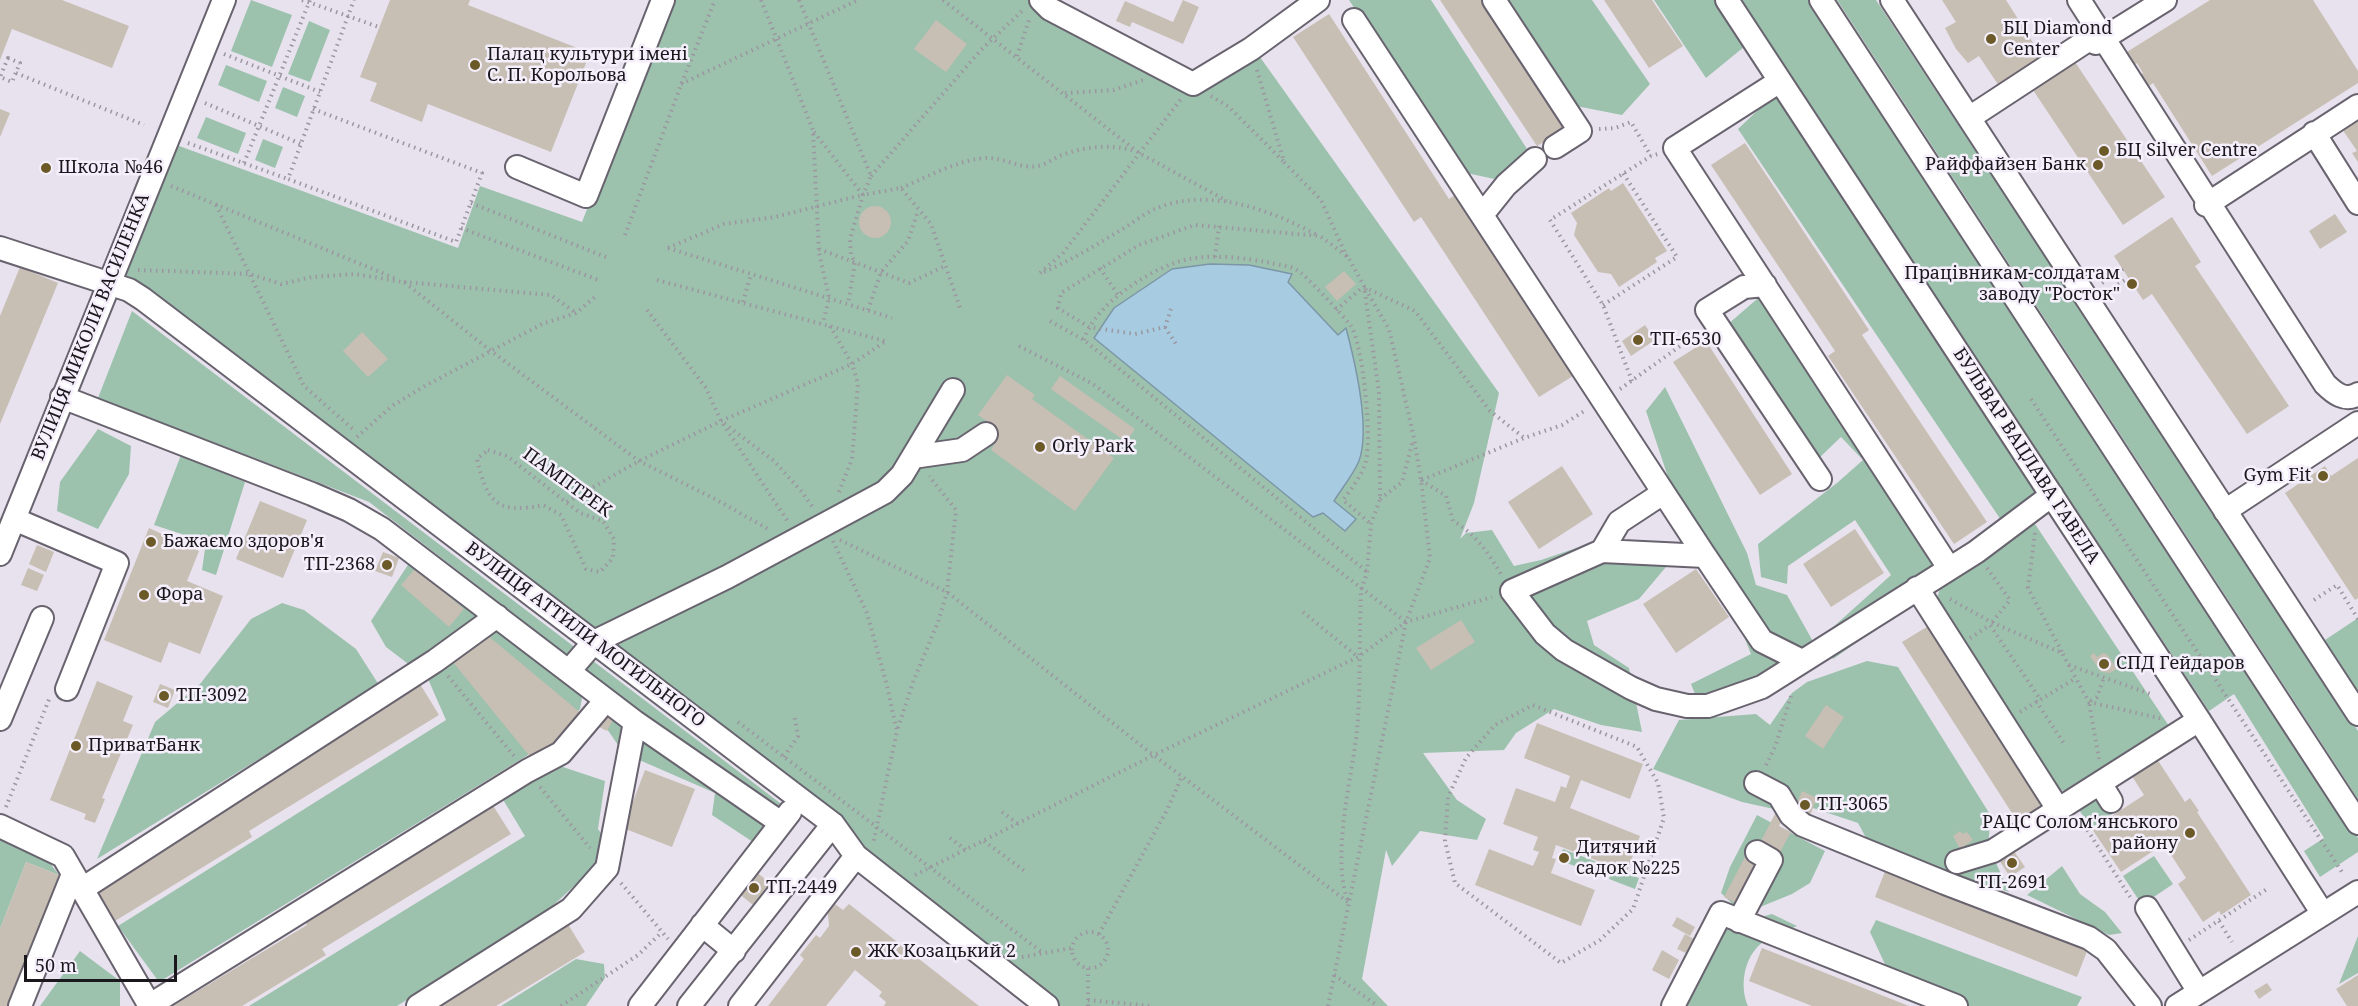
<!DOCTYPE html>
<meta charset="utf-8">
<style>
body{margin:0}
#map{position:relative;width:2358px;height:1006px;overflow:hidden;background:#e8e2ee;font-family:"Noto Serif",serif}
canvas{display:block}
.scale{position:absolute;left:24px;top:955px;width:153px;height:27px;box-sizing:border-box;border:3px solid #1a181c;border-top:0;padding-left:8px;font-size:18px;line-height:21px;white-space:nowrap;color:#1a181c;-webkit-text-stroke:4px #f5effc;paint-order:stroke}
</style>
<div id="map">
<canvas width="2358" height="1006"></canvas>
<div class="scale">50 m</div>
</div>
<script>
const g = document.querySelector('canvas').getContext('2d');
g.lineJoin = 'round';
function fillPath(path, color) { g.fillStyle = color; g.fill(path, 'evenodd'); }
function trace(path, color, width, dash) { g.strokeStyle = color; g.lineWidth = width; g.lineCap = dash ? 'butt' : 'round'; g.setLineDash(dash || []); g.stroke(path); }
function label(font, color, halo, rows, align = 'center') {
  g.font = font + ' "Noto Serif",serif'; g.lineWidth = 5; g.setLineDash([]); g.textBaseline = 'middle'; g.strokeStyle = halo; g.fillStyle = color; for (const [text, x, y, turn = 0] of rows) {
    g.save(); g.translate(x, y); g.rotate((+turn || 0) * Math.PI / 180); g.textAlign = isNaN(turn) ? turn : align; if (halo) g.strokeText(text, 0, 0); g.fillText(text, 0, 0); g.restore();
  }
}
fillPath(new Path2D(`
 M251,0L292,15L272,67L231,51Z
 M670,0H1029L1192,88L1255,50L1499,393L1474,503L1460,539L1466,533L1492,530L1514,566L1541,560L1615,535L1671,561L1639,599L1587,621L1594,645L1629,668L1642,732L1601,725L1554,709L1516,733L1504,750L1423,753L1457,800L1486,819L1477,840L1420,831L1392,866L1386,850L1362,979L1388,1006H1050L118,284L171,143L458,248L480,186L582,222Z
 M1349,0H1431L1529,152L1499,180L1462,172Z
 M1503,0H1592L1650,84L1622,115L1576,106Z
 M1654,0H1721L1750,42L1706,78Z
 M1741,0H1815L2358,838V852L2320,877L2304,851L2324,838L2234,694L2209,711Z
 M1837,0H1876L2358,731V799Z
 M309,21L330,30L310,82L288,74Z
 M226,65L267,81L259,102L218,85Z
 M283,87L305,96L297,117L275,108Z
 M1775,94L2043,500L2005,526L1738,129Z
 M206,117L246,133L238,154L197,138Z
 M263,139L283,147L275,168L255,160Z
 M1764,293L1955,560L1902,611L1833,659L1821,638L1891,575L1855,520L1788,566L1787,584L1761,577L1758,544L1837,483L1863,460L1841,437L1818,459L1727,325Z
 M132,311L784,806L776,816L369,502L98,398Z
 M1665,387L1747,553L1756,585L1787,595L1820,654L1747,705L1699,704L1691,684L1751,654C1739,621 1724,594 1699,570L1646,411Z
 M98,429L131,446L129,474L98,529L57,511L60,482Z
 M181,455L245,482L216,575L202,570L206,542L154,525Z
 M2031,518L2171,729L2071,793L2058,789L1937,599L1941,584Z
 M421,545L585,682L580,709L549,742L159,982L118,926L446,720L428,679L386,647L371,621Z
 M282,603L304,610L356,649L379,685L97,859L155,722L200,684L251,619Z
 M2358,618V691L2325,640Z
 M1867,661L1898,667L1991,816L1988,845L2009,892L1871,847L1858,823L1810,807L1797,814L1742,802L1653,769L1679,720L1756,714L1770,725L1792,693L1807,682Z
 M613,718L774,823L756,844L712,815L715,793L637,759L633,767L605,726Z
 M542,760L605,781L598,829L613,850L547,911L397,1006H249L525,836L499,793Z
 M2091,794L2114,813L2091,828L2076,805Z
 M1757,815L1825,851L1810,883L1792,894L1743,914L1721,893L1730,867Z
 M0,839L49,862L59,875L26,862L0,929Z
 M1563,849L1602,864L1598,875L1559,860Z
 M2154,856L2173,884L2142,905L2123,876Z
 M2062,866L2080,894L2105,912L2122,933L2109,935L2027,895Z
 M1613,868L1639,878L1635,889L1609,879Z
 M1772,914L1797,926C1786,931 1773,935 1763,942C1744,956 1739,986 1748,1006H1681L1723,927Z
 M1876,920L2082,997L2077,1006H1964L1891,977L1870,932Z
 M2358,936V973L2339,984Z
 M80,951L120,981V1006H40Z
 M576,959L604,964L605,978L586,1006H501Z`), '#9cc2ae');
const water = new Path2D(`
 M1210,264L1249,265L1292,274L1288,282L1338,335L1346,328C1355,362 1371,427 1359,461C1353,475 1342,488 1334,501L1356,519L1345,531L1323,513L1313,517L1094,338L1114,308L1172,269Z`);
fillPath(water, '#a7cce2');
trace(water, '#7d96a7', 1.5);
fillPath(new Path2D(`
 M0,0H62L129,26L112,68L12,29L0,60Z
 M390,0H470L468,5L590,53L551,152L428,104L422,122L370,101L377,83L360,77Z
 M1183,0L1199,7L1183,44L1132,22L1130,27L1116,21L1125,1L1173,22Z
 M1440,0H1488L1571,125L1537,146Z
 M1604,0H1652L1683,46L1649,68Z
 M1942,0H2006L2044,60L2001,89L1979,56L1968,63L1956,49L1945,28L1956,22Z
 M2210,0H2313L2358,71V83L2212,176L2153,83L2146,88L2139,76L2143,73L2137,63L2130,68L2122,55Z
 M1329,14L1449,199L1455,195L1573,376L1539,397L1421,217L1414,222L1293,37Z
 M936,20L967,44L946,72L914,49Z
 M2071,56L2165,197L2123,225L2029,84Z
 M0,109L10,113L0,137Z
 M2358,109V162L2352,153L2357,151L2338,123Z
 M1745,143L1869,330L1862,335L1987,522L1954,544L1828,356L1835,351L1711,165Z
 M1623,183L1667,251L1655,258L1657,262L1619,287L1611,274L1598,272L1574,235L1577,223L1571,213L1609,188L1611,191Z
 M859 222a16 16 0 1 1 32 0a16 16 0 1 1-32 0Z
 M2335,214L2347,232L2320,249L2309,231Z
 M2172,217L2201,262L2195,266L2289,406L2247,434L2152,294L2143,300L2114,256Z
 M20,267L58,283L0,424V316Z
 M1344,271L1356,284L1337,301L1325,287Z
 M1645,325L1655,340L1631,356L1622,341Z
 M362,332L388,359L368,377L343,351Z
 M1706,341L1792,474L1760,495L1673,362Z
 M1007,375L1035,395L1032,399L1114,458L1075,511L991,450L994,445L989,442L984,428L988,422L978,415Z
 M1060,376L1135,429L1126,442L1051,389Z
 M2358,458V598L2355,600L2285,493L2325,466L2331,476Z
 M1562,466L1593,514L1539,549L1508,502Z
 M260,501L307,520L283,578L236,559Z
 M149,528L199,551L187,581L223,596L200,654L169,642L161,663L104,640Z
 M1855,529L1884,573L1831,607L1803,564Z
 M37,545L54,552L46,572L29,564Z
 M383,552L399,558L392,577L375,571Z
 M28,568L44,575L37,591L21,585Z
 M416,568L464,609L449,627L401,585Z
 M1696,569L1729,617L1676,653L1643,604Z
 M1461,620L1475,642L1431,670L1416,648Z
 M1930,625L2046,807L2019,824L1902,642Z
 M487,635L582,714L549,748L532,759L452,661Z
 M2094,653L2097,657L2103,653L2107,654L2117,669L2110,673L2101,672L2090,656Z
 M97,681L133,696L123,721L133,725L102,798L105,799L95,823L84,819L86,814L50,800Z
 M160,684L175,690L168,708L153,702Z
 M420,684L439,715L249,831L252,837L115,921L96,890L234,805L231,800Z
 M1826,705L1844,717L1823,749L1805,736Z
 M602,715L613,720L607,731L597,726Z
 M1537,723L1643,764L1630,799L1581,780L1570,808L1640,836L1627,872L1556,845L1552,858L1556,859L1551,873L1595,890L1581,926L1475,885L1489,849L1533,866L1539,852L1533,850L1538,837L1503,824L1516,788L1555,802L1561,786L1566,788L1570,776L1524,758Z
 M2155,756L2185,802L2190,798L2199,811L2197,812L2251,895L2221,915L2219,911L2203,922L2178,884L2186,878L2164,844L2121,872L2092,829L2144,795L2130,773Z
 M645,770L695,789L672,847L623,828Z
 M1802,791L1817,798L1809,818L1793,812Z
 M492,804L511,834L322,949L326,955L242,1006H173L307,925L303,918Z
 M1777,810L1785,814L1779,826L1791,832L1779,854L1760,843Z
 M1960,831L1963,834L1967,832L1973,840L1960,849L1953,836Z
 M2013,850L2025,867L2010,877L1999,860Z
 M1746,855L1762,864L1740,905L1724,897Z
 M26,862L59,875L8,1006H0V929Z
 M1887,866L2089,946L2077,977L1875,897Z
 M755,871L770,883L753,905L737,892Z
 M835,904L843,910L849,904L979,1006H884L886,1002L879,996L882,992L855,970L826,1006H768L804,959L800,955L816,935L820,938L829,926L828,913Z
 M1677,917L1695,927L1690,936L1672,926Z
 M566,921L585,952L496,1006H427Z
 M1685,934L1694,939L1686,953L1677,949Z
 M1762,948L1909,1006H1812L1749,981Z
 M1662,950L1679,960L1669,979L1652,970Z
 M2358,975V1006H2347L2336,989Z
 M2267,983L2272,990L2259,999L2254,991Z`), '#c7beb4');
const minor = new Path2D(`
 M1041,0L1050,9L1193,84L1251,49L1318,0
 M1494,0L1580,131L1555,147
 M1727,0L2199,720L2323,914
 M1821,0L2358,823
 M1892,0L2358,714
 M2079,0L2325,384C2334,393 2345,402 2358,394
 M1354,20L1705,556
 M1780,81L1675,148L1949,568
 M1969,118L2088,40L2096,43L2165,0
 M2314,133L2358,203
 M517,167L586,196L663,0
 M2206,205L2358,106
 M1482,215L1506,185L1535,159
 M0,248L129,290L143,299L800,799L833,824L856,856L1047,1006
 M1765,285L1744,287L1707,310L1820,479
 M62,397L312,494L349,510L382,529L635,722L781,823
 M913,457L962,450L986,434
 M2225,511L2358,423
 M14,519L117,563L67,689
 M1602,551L1619,522L1663,493
 M0,554L224,0
 M1917,588L2058,809
 M1802,661L1762,641L1705,556L1602,551L1512,591L1545,634L1564,650L1631,688L1656,699L1687,706H1708L1762,687L1976,552L2052,495
 M569,671L594,642L727,577L885,492L902,475L953,390
 M0,719L42,618
 M1756,783L1779,795L1791,815L1803,825L1945,883L2089,938L2106,950L2150,1006
 M2100,783L2111,801
 M0,826L63,856L150,1006
 M1957,862L1993,851L2199,720
 M82,889L435,661L497,616
 M2147,908L2199,992
 M1739,921L1771,860L1757,852
 M702,925L734,951
 M150,1005L527,771L561,753L606,700
 M20,1006L73,874
 M418,1006L571,909L607,868L635,722
 M640,1006L790,812
 M689,1006L833,824
 M740,1006L856,856
 M1673,1006L1721,913L1956,1006
 M2177,1006L2358,892`);
trace(minor, '#68636e', 26);
trace(new Path2D(`
 M302,0L379,27
 M761,0L813,130L819,252L829,298L823,323
 M799,0L871,176L863,195L850,239L851,255L855,262L848,304
 M943,0L1139,153L1227,201
 M224,54L320,92
 M1017,56L1030,17
 M8,58L20,63L12,82L0,77Z
 M1257,70L1284,162L1321,200L1347,257
 M16,73L144,125
 M681,84L858,0
 M1065,93L1114,90L1143,80
 M1211,96L1229,107L1284,162
 M205,103L301,144
 M313,109L482,173L456,242L288,179L348,16L354,0
 M1599,129L1615,128L1631,122L1651,156
 M814,132L863,195L901,188L931,224L960,308
 M188,143L288,179
 M244,163L310,0
 M871,176L981,50L1024,9
 M171,186L397,279
 M901,188C925,178 962,158 988,158C1006,158 1019,169 1037,166C1046,165 1054,158 1062,155C1086,146 1111,144 1135,151
 M471,203L608,258
 M216,205L304,386L355,431
 M461,228L601,281
 M625,235L681,85L715,0
 M668,248L892,318
 M668,248L724,224L775,217L862,195
 M819,249L909,283L945,266
 M1215,257L1219,226
 M1100,268L1118,295
 M138,270L250,274L281,284L312,277L355,274L404,282L491,351L639,461L715,499L770,530
 M1044,272C1072,260 1098,244 1124,228C1134,222 1145,213 1155,209C1208,186 1271,210 1317,235
 M1040,273L1063,253L1181,99
 M657,280L885,341
 M404,282L551,295L576,313
 M2102,283L2123,269
 M1364,287L1415,311L1490,411L1523,437
 M2108,291L2128,278
 M743,302L751,274
 M1603,305L1677,257L1623,173
 M1171,309L1165,327L1135,334L1089,327L1058,308L1061,293L1139,245L1195,225L1320,236L1348,257L1364,286L1379,392L1380,499L1371,524L1367,573L1361,590C1359,636 1361,685 1357,731C1352,777 1330,861 1349,903
 M647,310L706,388L721,421L774,461L802,492L814,509
 M868,310L881,272L908,241L918,211
 M1336,310L1363,287
 M1050,321L1084,340L1367,572
 M830,326L852,364L858,383L852,459L838,494
 M1165,327L1176,344
 M1084,340C1093,305 1155,265 1189,259C1214,254 1246,258 1271,263C1279,265 1291,266 1297,270C1304,273 1346,319 1351,326C1363,345 1372,438 1366,461C1363,474 1351,489 1343,500L1371,524
 M1019,346L1093,384L1406,622
 M1632,381L1603,305L1550,220L1651,156L1658,154
 M1620,389L1700,332
 M2031,399L2342,872
 M723,424L789,523
 M357,437L392,406L423,387L542,324L576,313L595,297
 M488,450L507,456L580,513L603,521L614,539L613,558L600,572L586,569L561,515L543,505C496,515 487,501 477,459Z
 M1421,480L1446,496L1453,521C1476,534 1488,553 1501,574
 M1422,480L1524,438L1562,425L1586,410
 M1380,499L1402,482L1413,440
 M567,502L639,461L721,421L852,364L886,341
 M2035,533L2028,588L2062,652
 M840,540L947,592L1143,747L1348,902
 M833,541L867,613L886,682L897,731L873,844
 M1987,568L2010,600L1990,625L2040,699
 M1950,599L1991,622L2062,653L2089,702L2163,719
 M2314,600L2337,585L2358,619
 M1303,612L1358,657
 M1970,638L1990,625
 M2069,665L2153,695
 M448,676L514,756
 M2036,701L2065,745
 M1533,705L1637,747L1658,783L1664,818L1633,909L1600,940L1561,963L1455,883L1445,841L1448,797L1466,758L1495,725Z
 M2020,712L2076,678
 M738,722L1043,953
 M898,728L913,682L938,622L947,592L956,510L929,476
 M784,757L798,736L794,714
 M2099,759L2089,702L2097,697L2104,677
 M1766,765L1775,747L1792,693
 M540,787L590,848
 M6,807L50,697
 M1002,812L1018,824
 M2081,820L2130,897
 M950,838L966,850
 M984,841L1026,872
 M915,875L1154,755L1358,657L1406,622L1492,597
 M621,883L668,939
 M2219,921L2232,942
 M1072 950a18 18 0 1 1 36 0a18 18 0 1 1-36 0Z
 M1099,934L1168,808L1182,776
 M2189,940L2267,889
 M1022,957L1072,948
 M1334,975L1378,1006
 M1088,1000L1151,1006
 M561,1006L638,955L662,932
 M1088,1006V968
 M1328,1006L1406,622L1430,558L1421,480L1414,438L1389,329L1365,288`), '#9b969f', 4, [1.5, 4.5]);
trace(minor, '#fff', 22);
for (const [x, y, r, color] of [
 [1991,39,6,"#6b5a28"],
 [475,65,6,"#6b5a28"],
 [2104,151,6,"#6b5a28"],
 [2098,165,6,"#6b5a28"],
 [46,168,6,"#6b5a28"],
 [2132,284,6,"#6b5a28"],
 [1638,340,6,"#6b5a28"],
 [1040,447,6,"#6b5a28"],
 [2323,476,6,"#6b5a28"],
 [151,542,6,"#6b5a28"],
 [387,565,6,"#6b5a28"],
 [144,595,6,"#6b5a28"],
 [2104,664,6,"#6b5a28"],
 [164,696,6,"#6b5a28"],
 [76,746,6,"#6b5a28"],
 [1805,805,6,"#6b5a28"],
 [2190,833,6,"#6b5a28"],
 [1564,858,6,"#6b5a28"],
 [2012,863,6,"#6b5a28"],
 [754,888,6,"#6b5a28"],
 [856,952,6,"#6b5a28"]
]) { const dot = new Path2D(); dot.arc(x, y, r, 0, 2 * Math.PI); g.fillStyle = color; g.fill(dot); trace(dot, '#f5effc', 2); }
label('18px', '#1a181c', '#f5effc', [
 ["БЦ Diamond",2003,29],
 ["Center",2003,50],
 ["Палац культури імені",487,55],
 ["С. П. Корольова",487,76],
 ["БЦ Silver Centre",2116,151],
 ["Райффайзен Банк",2086,165,"right"],
 ["Школа №46",58,168],
 ["Працівникам-солдатам",2120,274,"right"],
 ["заводу \"Росток\"",2120,295,"right"],
 ["ТП-6530",1650,340],
 ["Orly Park",1052,447],
 ["Gym Fit",2311,476,"right"],
 ["Бажаємо здоров'я",163,542],
 ["ТП-2368",375,565,"right"],
 ["Фора",156,595],
 ["СПД Гейдаров",2116,664],
 ["ТП-3092",176,696],
 ["ПриватБанк",88,746],
 ["ТП-3065",1817,805],
 ["РАЦС Солом'янського",2178,823,"right"],
 ["району",2178,844,"right"],
 ["Дитячий",1576,848],
 ["садок №225",1576,869],
 ["ТП-2691",2012,883,"center"],
 ["ТП-2449",766,888],
 ["ЖК Козацький 2",868,952]
], 'left');
label('18px', '#1a181c', '#f5effc', [
 ["ВУЛИЦЯ МИКОЛИ ВАСИЛЕНКА",91,327,-68],
 ["БУЛЬВАР ВАЦЛАВА ГАВЕЛА",2026,456,57],
 ["ПАМПТРЕК",567,483,36],
 ["ВУЛИЦЯ АТТИЛИ МОГИЛЬНОГО",585,635,37]
]);
</script>
